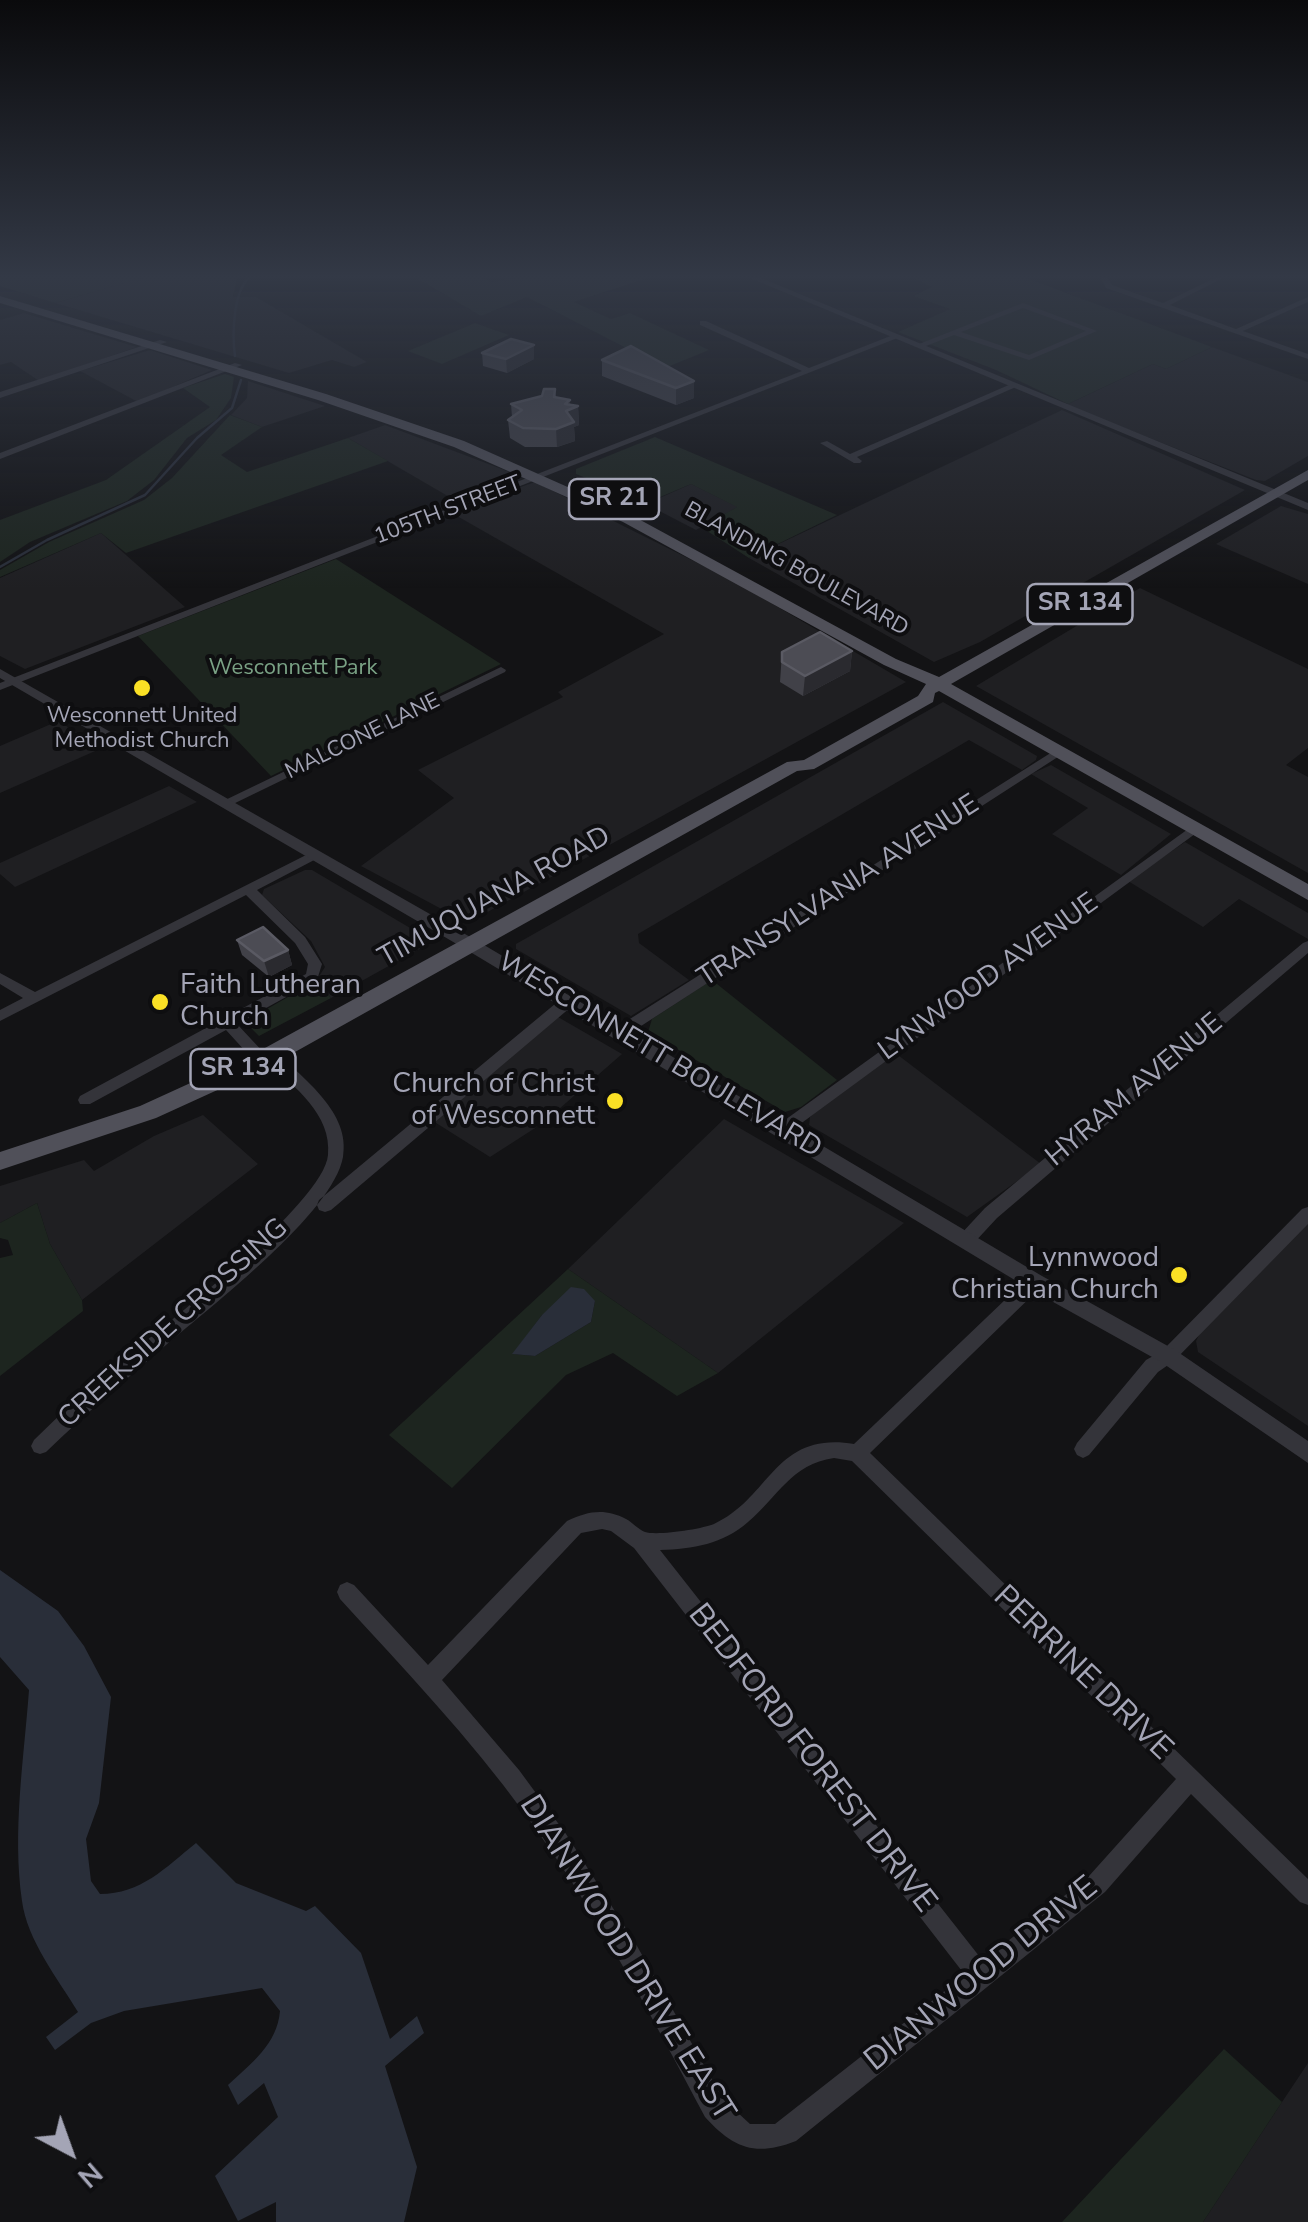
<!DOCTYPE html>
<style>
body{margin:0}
#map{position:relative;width:1308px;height:2222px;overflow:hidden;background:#131315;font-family:"Nunito Sans",sans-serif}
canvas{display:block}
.north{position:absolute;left:20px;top:2102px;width:100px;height:100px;-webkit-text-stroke:8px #0e0e10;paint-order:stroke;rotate:139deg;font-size:28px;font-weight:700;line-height:40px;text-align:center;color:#a4a5b6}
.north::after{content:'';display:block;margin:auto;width:35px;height:45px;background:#a4a5b6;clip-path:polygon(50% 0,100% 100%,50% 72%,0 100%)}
</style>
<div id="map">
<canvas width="1308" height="2222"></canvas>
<div class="north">N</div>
</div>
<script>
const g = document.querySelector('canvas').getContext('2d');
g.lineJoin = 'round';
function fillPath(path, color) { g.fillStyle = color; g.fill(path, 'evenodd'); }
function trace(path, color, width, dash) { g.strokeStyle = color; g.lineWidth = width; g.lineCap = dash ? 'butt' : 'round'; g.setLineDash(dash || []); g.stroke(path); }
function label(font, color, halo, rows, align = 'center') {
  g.font = font + ' "Nunito Sans",sans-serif'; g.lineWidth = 8; g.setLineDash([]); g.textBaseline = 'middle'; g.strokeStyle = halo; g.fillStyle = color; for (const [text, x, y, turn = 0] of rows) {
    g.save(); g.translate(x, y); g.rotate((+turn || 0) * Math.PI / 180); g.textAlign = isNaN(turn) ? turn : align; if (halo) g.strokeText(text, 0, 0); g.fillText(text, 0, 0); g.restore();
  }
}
fillPath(new Path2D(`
 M142,278H237L233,297H256L367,362L354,367L332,360L289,373L55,303Z
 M24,313L137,347L39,381L11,362L0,365V320Z
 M1212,347L1308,382V456L1265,481L1256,480L1066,405L1153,364L1166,369Z
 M150,350L212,370L138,402L80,371Z
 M248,381L325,406L262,427L231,415L247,398Z
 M1062,410L1245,490L980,642L934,662L749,558Z
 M385,425L515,474L518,477L458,502L348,438Z
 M535,482L730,579L906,682L473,920L464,921L361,866L454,798L418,770L563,697L558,692L664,634L450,512Z
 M691,484L738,507L696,530L646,504Z
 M1281,506L1308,514V584L1216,544Z
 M101,533L185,607L25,669L0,656V578Z
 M1140,588L1308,669V748L1286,765L1308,777V873L976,686Z
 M943,702L1037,756L1036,760L1022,770L969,740L638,934L639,943L689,980L631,1016L516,949V944Z
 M58,721L102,748L0,793V746Z
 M1051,765L1171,834L1121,875L1052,834L1088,808L1031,774Z
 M169,786L197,802L15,887L0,874V863Z
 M1185,842L1308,913V939L1239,899L1203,927L1128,881Z
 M305,870H312L422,935L423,947L331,998L316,981L325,967L311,941L262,895L264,889Z
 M558,1017L622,1054L543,1123L490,1157L433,1121Z
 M894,1052L1041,1164L967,1217L809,1125L810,1117L818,1109Z
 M203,1115L258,1164L82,1300L50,1244L37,1203L0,1223V1186L84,1160L94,1171L154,1136Z
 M724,1119L904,1223L718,1373L568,1269Z
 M1308,1223V1426L1198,1352L1196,1341L1202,1329Z
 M1308,2063V2222H1203L1282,2102Z`), '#1f1f22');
fillPath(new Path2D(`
 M0,278H142L55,303L0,286Z
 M417,278H482L492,282L515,278H647L574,302L611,319L630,313L709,350L665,368L527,297L481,316Z
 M914,278H1026L1212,347L1166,369L1153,364L1068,404L996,370L898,332L950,309L913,296L932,287Z
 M475,323L509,335L442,364L408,351Z
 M225,374L234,377L231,398L216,420L187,438L154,480L127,501L30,542L0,562V520L106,480L210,407L183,388Z
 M230,415L262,427L221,455L247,472L348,438L388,461L126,553L101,533L0,577V570L49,542L144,500L172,478Z
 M655,437L837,515L749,558L701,527L737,507L691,484L646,503L576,474V469Z
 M336,559L501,664L271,776L138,636Z
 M712,980L837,1080L801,1107L785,1112L648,1032L652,1019Z
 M316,981L331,998L259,1036L248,1025L253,1017Z
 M37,1203L50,1244L82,1300L83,1311L0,1376V1258L13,1255L8,1240L0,1238V1223Z
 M568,1269L718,1373L677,1396L613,1353L566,1375L452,1488L389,1435ZM595,1301L591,1322L535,1356L513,1354L542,1315Z
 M1224,2049L1282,2102L1203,2222H1062Z`), '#1d251f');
fillPath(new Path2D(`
 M571,1287L584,1289L595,1301L591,1322L535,1356L512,1354L542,1315Z
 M0,1570L58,1611L84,1646L111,1697L99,1803L86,1839L91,1881L100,1894C141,1894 165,1868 196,1843L236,1883L306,1911L315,1906L361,1953L390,2039L417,2016L424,2033L385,2066L417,2167L404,2222H276V2202L238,2221L215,2176L278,2117L264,2083L238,2105L228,2085C251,2063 277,2045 280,2011L262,1988L124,2011L91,2023L55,2050L46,2037L78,2012C58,1979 27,1940 22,1901C12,1832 24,1758 29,1690L0,1657Z`), '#292e39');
trace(new Path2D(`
 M235,356C232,335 233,292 249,278
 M0,567L47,540L145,495L197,438L232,408L241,380`), '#292e39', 2.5);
fillPath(new Path2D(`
 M1101,278H1108L1112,285L1163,303L1215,278H1223L1170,305L1236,329L1308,297V302L1243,331L1308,354V359L1106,288Z
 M1023,303L1097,331L1029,360L954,335L921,348L914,346ZM1023,308L1086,331L1029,355L961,332Z
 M700,321H706L809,368L893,335L900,337L0,690V683L802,371L700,325Z
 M160,340L167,342L0,398V392Z
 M235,363L242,365L0,459V453Z
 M1011,384L1018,386L857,457L862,461L860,463H854L820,443L827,441L850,454Z
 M501,667L506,670L505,672L229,806H221L219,803Z
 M1060,747L1066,751L1064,753L624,1037H614L612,1033L614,1029Z
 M1195,824L1199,825V831L788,1133H778L775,1129L778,1125Z
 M314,851L320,855L318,858L257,890L305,937L322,964L317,980L237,1024L265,1054L271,1051L276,1052C304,1079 351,1113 343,1157C333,1213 210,1307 166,1345C125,1380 85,1414 46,1452L40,1454L34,1452L31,1446L34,1440C61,1413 90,1388 119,1363C161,1328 324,1203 328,1155C332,1114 294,1087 268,1062L262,1065L257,1064L226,1030L90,1104H80L78,1100L80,1096L306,974L308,964L295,943L246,895L0,1021V1010L23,998L0,984V973L35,992Z
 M1308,941V953L997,1218L972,1245L966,1247L960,1245L958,1240L960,1235L985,1208L1303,943Z
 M566,998L571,999L573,1003L571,1007L331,1210L325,1212L319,1210L317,1205L319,1200L561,999Z
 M1308,1207V1224L1174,1361L1158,1372L1089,1455L1083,1458L1077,1455L1074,1449L1077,1443L1146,1360L1162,1351L1302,1209Z
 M1035,1275L1041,1277L1043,1282L1041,1287L870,1453L1308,1879V1905L1300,1902L1191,1794L1105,1892L796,2141C755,2157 733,2148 705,2117C650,2013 595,1909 525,1814C469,1737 404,1669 340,1599L337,1592L340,1585L347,1582L354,1585L428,1665L567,1521C588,1511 605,1508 626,1519C632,1522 639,1530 645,1532C657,1536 702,1529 714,1524C771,1498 774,1431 854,1444L1029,1277ZM834,1458L852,1461L1176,1779L1089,1876L983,1961L660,1550C693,1549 723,1544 748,1522C778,1497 791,1464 834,1458ZM602,1529L611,1531L634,1548L965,1975L775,2124H750L723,2099L637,1946L566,1834L519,1770L442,1680L581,1533Z`), '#34343a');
fillPath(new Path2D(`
 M750,278H761L1308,503V510Z
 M0,669L479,942L1042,1276L1175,1350L1308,1441V1463L1161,1362L1028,1288L467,950L0,678Z`), '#34343a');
fillPath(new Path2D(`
 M0,296L326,394L464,441L633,516L896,659L939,677L1308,470V480L951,684L1308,884V900L939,691L935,693L933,702L814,769L797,771L270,1066L156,1118L0,1170V1152L140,1106L254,1054L787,762L804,760L918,696L926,684L884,665L623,522L454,447L318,400L0,303Z`), '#505059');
fillPath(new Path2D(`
 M534,345V359L507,373L483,366L482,353Z
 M631,346L694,398L676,405L602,376V360Z
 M555,389L556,397L570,400V405L578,406L579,425L574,427L575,441L557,447H525L510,438L508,420L512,417L511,404L542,396Z
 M852,651L850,671L803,696L780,682L782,652Z
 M237,940L288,950L292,965L269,977L242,955Z`), '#414148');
fillPath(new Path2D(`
 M534,345V359L507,373L506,359Z
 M694,381V398L676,405V388Z
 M570,400V409L578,406L579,425L574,427L575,441L557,447L556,429L565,404Z
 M852,651L850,671L803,696L805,676Z
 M288,950L292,965L269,977L264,961Z`), '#2a2a2f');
const building = new Path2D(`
 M511,339L534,345L506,359L482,353Z
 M631,346L694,381L676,388L602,360Z
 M544,389H555L554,397L570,400L565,404L578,406L566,411L574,422L556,429L523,428L508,420L522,410L511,404L542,396Z
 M820,632L852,651L805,676L782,662V652Z
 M263,927L288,950L264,961L237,940Z`);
fillPath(building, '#4c4c54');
trace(building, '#5a5a63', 2.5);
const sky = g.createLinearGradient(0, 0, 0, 589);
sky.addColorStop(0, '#0a0a0c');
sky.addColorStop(0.47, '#333946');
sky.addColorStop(1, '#33394600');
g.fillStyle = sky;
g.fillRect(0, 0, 1308, 589);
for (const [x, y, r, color] of [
 [142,688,10,"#fae025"],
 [160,1002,10,"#fae025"],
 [615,1101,10,"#fae025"],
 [1179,1275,10,"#fae025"]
]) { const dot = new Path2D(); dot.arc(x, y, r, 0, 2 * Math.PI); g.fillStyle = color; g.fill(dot); trace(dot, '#0e0e10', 4); }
label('22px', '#a4a5b6', '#0e0e10', [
 ["105TH STREET",448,511,-21],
 ["BLANDING BOULEVARD",796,570,29],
 ["MALCONE LANE",363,737,-26]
]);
label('22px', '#7aa285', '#0e0e10', [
 ["Wesconnett Park",293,669]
]);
label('22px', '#a4a5b6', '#0e0e10', [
 ["Wesconnett United",142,717],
 ["Methodist Church",142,742]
]);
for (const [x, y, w] of [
 [614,499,90],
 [1080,604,105],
 [243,1069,105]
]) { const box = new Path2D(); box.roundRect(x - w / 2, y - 20, w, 40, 8); g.fillStyle = '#0e0e10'; g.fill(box); trace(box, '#a4a5b6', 2.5); }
label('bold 25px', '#a4a5b6', null, [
 ["SR 21",614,499],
 ["SR 134",1080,604],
 ["SR 134",243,1069]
]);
label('28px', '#a4a5b6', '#0e0e10', [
 ["TRANSYLVANIA AVENUE",839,892,-33],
 ["TIMUQUANA ROAD",495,898,-29],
 ["LYNWOOD AVENUE",989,978,-36],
 ["WESCONNETT BOULEVARD",659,1056,31],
 ["HYRAM AVENUE",1135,1091,-40],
 ["CREEKSIDE CROSSING",174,1324,-42]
]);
label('28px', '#a4a5b6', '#0e0e10', [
 ["Faith Lutheran",180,986,"left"],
 ["Church",180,1018,"left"],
 ["Church of Christ",595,1085],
 ["of Wesconnett",595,1117],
 ["Lynnwood",1159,1259],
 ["Christian Church",1159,1291]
], 'right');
label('32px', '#a4a5b6', '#0e0e10', [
 ["PERRINE DRIVE",1082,1674,44],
 ["BEDFORD FOREST DRIVE",811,1759,52],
 ["DIANWOOD DRIVE EAST",626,1959,58],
 ["DIANWOOD DRIVE",982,1975,-39]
]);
</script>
